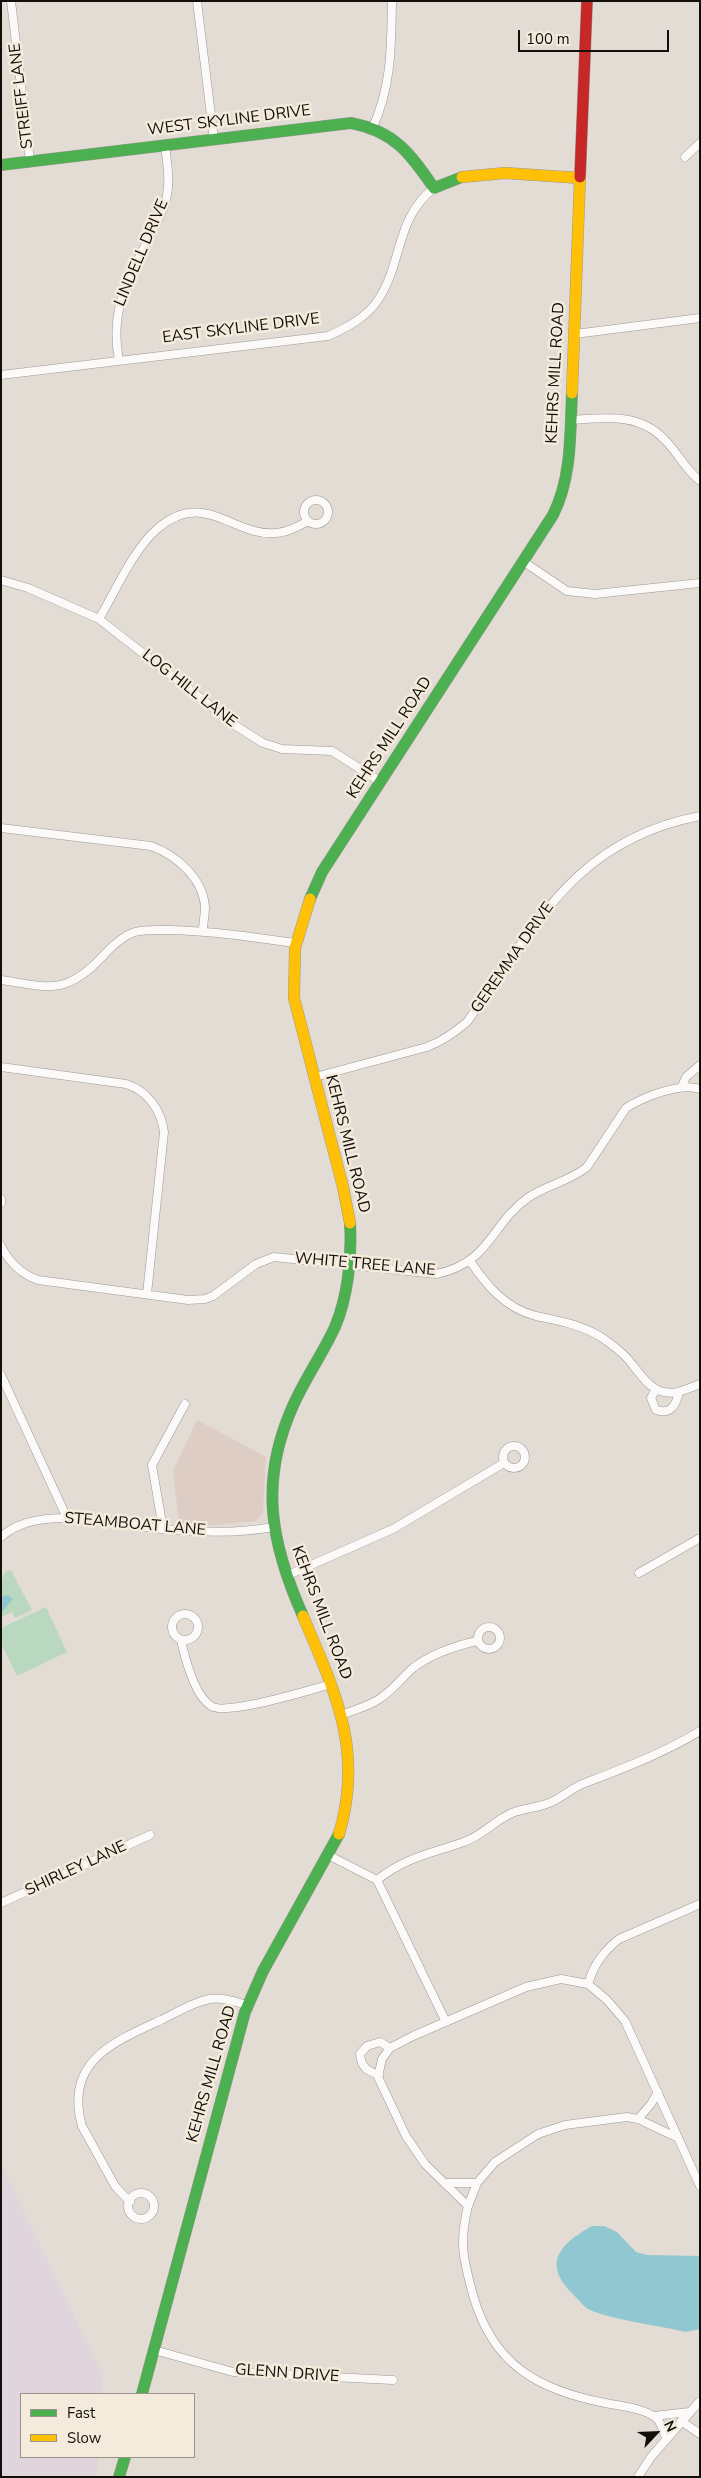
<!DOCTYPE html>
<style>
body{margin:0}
#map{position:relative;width:701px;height:2478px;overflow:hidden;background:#e2dcd5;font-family:"Nunito Sans",sans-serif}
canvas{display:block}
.frame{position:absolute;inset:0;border:2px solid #120f0a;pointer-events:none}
.legend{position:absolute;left:20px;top:2393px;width:175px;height:65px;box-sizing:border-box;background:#f4ebdd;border:1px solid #9a9389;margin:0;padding:6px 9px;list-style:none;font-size:15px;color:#120f0a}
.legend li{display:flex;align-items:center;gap:10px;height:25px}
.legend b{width:25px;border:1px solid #9a9389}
.north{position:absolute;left:631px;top:2408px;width:50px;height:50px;-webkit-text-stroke:4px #f4ebdd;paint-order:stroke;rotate:65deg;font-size:14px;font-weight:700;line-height:20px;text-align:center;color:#120f0a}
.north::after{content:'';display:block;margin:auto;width:18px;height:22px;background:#120f0a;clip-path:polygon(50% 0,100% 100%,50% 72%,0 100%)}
.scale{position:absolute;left:518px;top:30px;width:151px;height:22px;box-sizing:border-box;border:2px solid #120f0a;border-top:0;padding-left:6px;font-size:15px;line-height:18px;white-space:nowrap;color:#120f0a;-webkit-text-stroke:4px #f4ebdd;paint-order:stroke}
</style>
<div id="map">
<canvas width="701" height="2478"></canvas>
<div class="frame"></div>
<ul class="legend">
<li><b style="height:6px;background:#4caf50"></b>Fast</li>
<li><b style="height:6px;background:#ffc107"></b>Slow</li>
</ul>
<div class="north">N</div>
<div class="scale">100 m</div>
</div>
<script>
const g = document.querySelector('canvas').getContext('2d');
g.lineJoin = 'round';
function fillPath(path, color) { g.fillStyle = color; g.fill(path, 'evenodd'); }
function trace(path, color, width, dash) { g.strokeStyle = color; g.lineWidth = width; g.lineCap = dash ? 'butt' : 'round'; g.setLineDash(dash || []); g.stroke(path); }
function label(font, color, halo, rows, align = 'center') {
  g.font = font + ' "Nunito Sans",sans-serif'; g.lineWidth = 5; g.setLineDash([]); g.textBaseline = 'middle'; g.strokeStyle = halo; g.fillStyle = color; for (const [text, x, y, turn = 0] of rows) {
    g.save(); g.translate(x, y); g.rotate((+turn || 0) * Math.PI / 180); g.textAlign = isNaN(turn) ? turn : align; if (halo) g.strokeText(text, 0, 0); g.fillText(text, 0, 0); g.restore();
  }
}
fillPath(new Path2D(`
 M1,2164L102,2374L101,2394H21V2457H98L97,2477H1Z`), '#e0d5dc');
fillPath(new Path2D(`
 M197,1420L266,1457L263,1512L256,1521L205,1526L179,1523L173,1471Z`), '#ddcdc5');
fillPath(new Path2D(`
 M11,1570L32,1610L15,1618L12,1612L1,1617V1582L5,1572Z
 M46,1607L67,1652L17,1676L1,1643V1628Z`), '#bad8c0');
fillPath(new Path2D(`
 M8,1595L13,1599L2,1612L1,1597Z
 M592,2226H604L617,2232L636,2252L647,2255L700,2256V2329L686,2332C657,2325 619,2321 592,2311C584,2308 577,2298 572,2293C541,2262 562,2243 592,2226Z`), '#91c7d0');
const street = new Path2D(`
 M11,1L30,161
 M197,1L214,140
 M373,127C392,84 391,47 392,1
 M685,157L700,143
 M575,334L700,318
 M119,360C109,310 129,277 151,234C157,221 165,209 167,195C170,179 167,162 165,145
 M1,375L328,336C348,327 368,317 380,297C403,259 396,218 434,188
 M571,420C605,418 639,412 665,440C678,453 685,469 700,481
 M304 512a12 12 0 1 1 24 0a12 12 0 1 1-24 0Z
 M524,562L567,591L595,594L700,583
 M1,580L28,588L99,619L236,726L263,743L282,749L332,751L381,782
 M99,619C115,592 133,550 157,529C204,488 233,537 276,533C288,532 297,527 308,521
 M1,828L151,846C176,855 203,878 205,907C205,915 203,923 203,931
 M1,980C49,987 65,996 102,957C111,947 122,936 135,932C146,929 158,930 169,930C212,931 253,937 295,943
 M1,1067L126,1084C148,1091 161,1110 164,1132L147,1294
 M315,1077L427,1047C443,1041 454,1033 467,1022C535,928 573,840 700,816
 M682,1086L686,1077L700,1065
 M1,1199V1203
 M1,1246C9,1262 21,1274 38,1280L188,1300L205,1299L213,1296L256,1264L274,1257L436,1274C491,1263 491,1223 529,1197C547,1185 570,1181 587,1167L626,1108C643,1097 681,1082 700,1089
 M470,1261C487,1286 505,1308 536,1316C559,1321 584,1325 604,1339C611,1344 619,1350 625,1356C635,1366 646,1386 660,1391C675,1396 686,1389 700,1384
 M1,1375L67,1518
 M656,1389L651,1398L656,1410C671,1415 676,1405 679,1392
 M503 1457a11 11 0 1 1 22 0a11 11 0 1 1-22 0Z
 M163,1529L152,1465L185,1404
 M1,1537C38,1503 116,1524 162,1529C199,1532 236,1534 273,1527
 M639,1573L700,1538
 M286,1576L393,1529L504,1463
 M172 1627a13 13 0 1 1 26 0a13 13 0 1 1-26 0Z
 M478 1638a11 11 0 1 1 22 0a11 11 0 1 1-22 0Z
 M181,1640C185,1658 194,1695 211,1706C226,1716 310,1690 331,1684
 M341,1715C352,1711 365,1707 376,1701C391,1693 401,1678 413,1668C431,1654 455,1646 477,1641
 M328,1855L377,1880L445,2020
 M377,1880C406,1857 430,1854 464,1842C482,1836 495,1820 512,1813C524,1808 537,1808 549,1803C562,1798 573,1787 585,1783C624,1768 664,1753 700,1731
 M1,1903L150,1835
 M588,1984L607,2000L625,2021L700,2186
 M379,2075C367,2071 361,2067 360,2054L367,2046L380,2042L390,2048
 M638,2119L651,2104L658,2092
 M447,2183H477
 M128 2206a13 13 0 1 1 26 0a13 13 0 1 1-26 0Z
 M130,2202L115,2186L82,2126C64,2062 113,2042 161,2020C176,2013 193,2002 210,1999C222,1997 236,2002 247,2005
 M468,2206L477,2183L495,2162L538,2134L565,2125L627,2117L638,2119L678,2138
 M154,2350L233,2372L393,2380
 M654,2416L689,2412
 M681,2421L700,2434
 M666,2438C663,2431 662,2423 656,2418C644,2408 620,2406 605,2403C538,2390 493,2365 473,2295C463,2258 459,2243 468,2206L425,2164L406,2136L378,2077L382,2059L390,2048L413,2036L526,1987L561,1979L588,1984C594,1964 603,1952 619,1939L700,1904
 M638,2477L651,2457L700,2401`);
const fast = new Path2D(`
 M1,165L351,123C394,131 410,153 434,188L462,177
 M310,899L322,872L553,515C572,477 570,434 572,393
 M303,1616C271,1544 259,1483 292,1408C304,1380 322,1355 335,1327C348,1296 352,1257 350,1223
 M142,2394L245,2012L263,1971L339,1834
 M119,2477L125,2457`);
const slow = new Path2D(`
 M462,177L505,173L580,178
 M572,393L580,177
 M310,899L295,948L294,998L343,1187L350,1223
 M303,1616C335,1692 364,1750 339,1834`);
const jam = new Path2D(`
 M580,177L587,1`);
trace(street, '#9c9892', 9);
trace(fast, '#9c9892', 12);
trace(slow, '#9c9892', 12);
trace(jam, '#9c9892', 12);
trace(street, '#fbfaf9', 8);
trace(fast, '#4caf50', 11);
trace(slow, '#ffc107', 11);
trace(jam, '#c62828', 11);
label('16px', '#120f0a', '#f4ebdd', [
 ["STREIFF LANE",22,96,-97],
 ["WEST SKYLINE DRIVE",229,121,-7],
 ["LINDELL DRIVE",142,253,-67],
 ["EAST SKYLINE DRIVE",241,329,-7],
 ["KEHRS MILL ROAD",556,373,-87],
 ["LOG HILL LANE",189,689,38],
 ["KEHRS MILL ROAD",390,738,-57],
 ["GEREMMA DRIVE",513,958,-55],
 ["KEHRS MILL ROAD",347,1144,76],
 ["WHITE TREE LANE",365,1265,5],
 ["STEAMBOAT LANE",135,1525,5],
 ["KEHRS MILL ROAD",321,1613,69],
 ["SHIRLEY LANE",76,1869,-25],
 ["KEHRS MILL ROAD",212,2074,-74],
 ["GLENN DRIVE",287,2374,4]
]);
</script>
